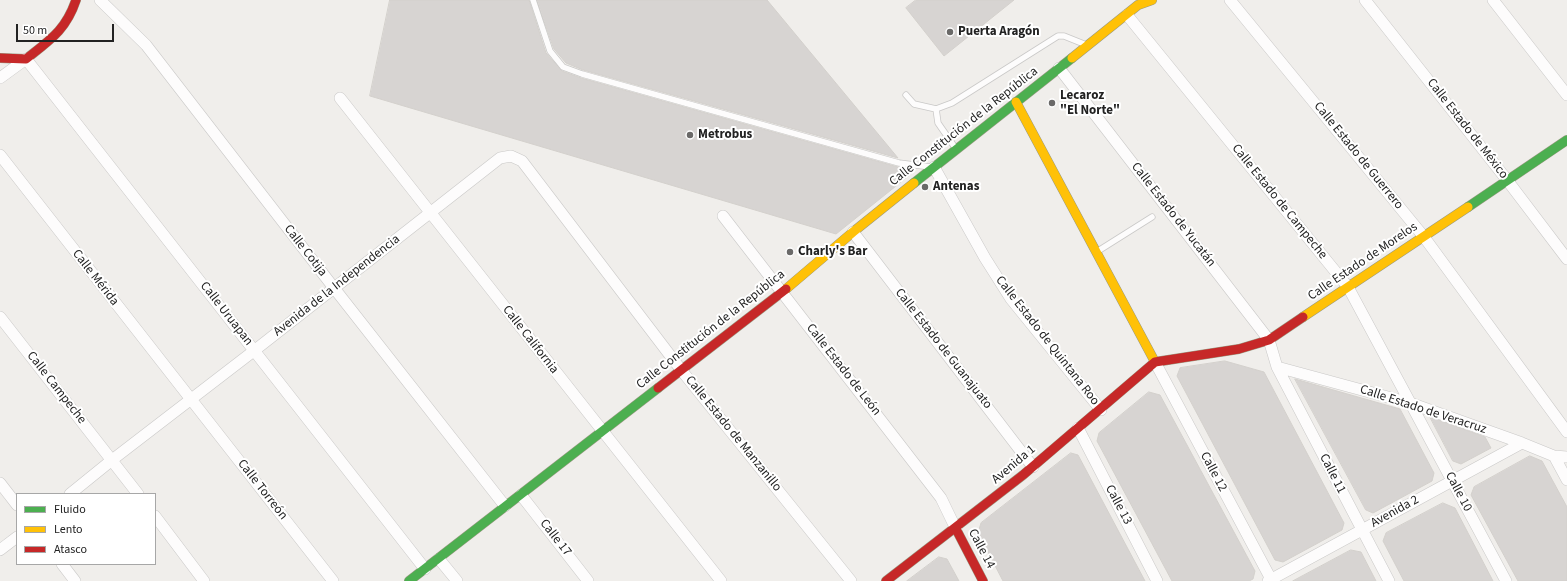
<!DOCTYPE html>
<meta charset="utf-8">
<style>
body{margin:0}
#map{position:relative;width:1567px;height:581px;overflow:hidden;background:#f0eeeb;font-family:"Source Sans 3",sans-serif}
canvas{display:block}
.legend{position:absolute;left:16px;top:493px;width:140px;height:72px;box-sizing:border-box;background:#fff;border:1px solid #a7a7a7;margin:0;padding:5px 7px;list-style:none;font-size:12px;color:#222}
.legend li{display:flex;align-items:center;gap:8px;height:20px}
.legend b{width:20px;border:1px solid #a7a7a7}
.scale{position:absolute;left:16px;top:24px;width:98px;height:18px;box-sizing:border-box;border:2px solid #222;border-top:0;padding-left:5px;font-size:12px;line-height:14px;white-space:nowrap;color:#222;-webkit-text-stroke:3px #fff;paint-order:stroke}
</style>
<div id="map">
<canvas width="1567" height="581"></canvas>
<ul class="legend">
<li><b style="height:5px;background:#4caf50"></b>Fluido</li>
<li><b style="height:5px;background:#ffc107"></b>Lento</li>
<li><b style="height:5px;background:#c62828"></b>Atasco</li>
</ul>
<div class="scale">50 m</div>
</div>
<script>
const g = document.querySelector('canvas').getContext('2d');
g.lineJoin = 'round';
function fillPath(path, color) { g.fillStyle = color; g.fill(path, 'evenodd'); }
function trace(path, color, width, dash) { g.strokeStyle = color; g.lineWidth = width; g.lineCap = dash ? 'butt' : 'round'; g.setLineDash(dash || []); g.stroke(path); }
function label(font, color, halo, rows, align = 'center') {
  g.font = font + ' "Source Sans 3",sans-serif'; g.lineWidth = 4; g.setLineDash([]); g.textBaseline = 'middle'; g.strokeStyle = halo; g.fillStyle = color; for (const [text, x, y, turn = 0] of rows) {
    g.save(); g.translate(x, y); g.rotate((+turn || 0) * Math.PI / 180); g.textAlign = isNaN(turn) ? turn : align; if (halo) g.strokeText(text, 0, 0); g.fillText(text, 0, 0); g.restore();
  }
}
const building = new Path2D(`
 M390,0H529L546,53L562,71L581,78L898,167L907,168L911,174L836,234L370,96Z
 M537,0H767L898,158L583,70L566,63L554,49Z
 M916,0H1014L944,56L906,8Z
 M1225,361L1264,372L1344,523L1342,530L1283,562L1275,560L1177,376L1180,368Z
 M1295,379L1400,409L1434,473L1432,481L1373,513L1366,510Z
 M1149,392L1160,395L1255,571L1253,579L1249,581H1172L1097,441L1099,433Z
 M1430,417L1485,437L1491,448L1461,464L1453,461Z
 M1071,453L1078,455L1145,581H1003L978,533L981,523Z
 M1530,456L1542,461L1567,507V581H1518L1471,495L1474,487Z
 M1443,503L1455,508L1493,581H1404L1383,541L1386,533Z
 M1351,550L1361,552L1376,581H1293Z
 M939,557L947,559L959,581H907Z`);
fillPath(building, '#d7d4d2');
trace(building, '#d3d0cc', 1);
const lane = new Path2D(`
 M533,0L550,51L563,67L582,74L899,163L931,167
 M906,95L914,104L936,109L952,103L1058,36H1064L1084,44
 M936,109L938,123L956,149
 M1098,251L1152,217`);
const street = new Path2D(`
 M100,0L146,45L334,288L505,506
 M1230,0L1424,237L1567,432
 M1365,0L1507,180L1567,259
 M1493,0L1567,95
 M1127,15L1348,287L1506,581
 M1059,68L1269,340L1277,367L1389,581
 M0,78L26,59L425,569
 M340,98C468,258 593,421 721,581
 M0,155L333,581
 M934,167L985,258L1011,299L1101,410
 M723,216L941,498L956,529
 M853,232L1033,467
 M0,317L138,494
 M1155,362L1272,581
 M1277,367L1410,403L1522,443L1554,456L1567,457
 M1078,428L1157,581
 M1554,456L1567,480
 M0,483L17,505
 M70,494L112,460L255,350L500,158L511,156L522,161L682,371L851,581
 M521,495L588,581
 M155,516L204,581
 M0,550L17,537
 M439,559L457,581
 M62,564L75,581
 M1268,581L1522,443`);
const fast = new Path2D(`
 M914,183L1072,58
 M1468,207L1567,140
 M409,581L658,388`);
const slow = new Path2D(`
 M1072,58L1138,5L1152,0
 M1016,102L1155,362
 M786,289L853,232L914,183
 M1303,317L1468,207`);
const jam = new Path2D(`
 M0,58L26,59C50,40 66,30 76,0
 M1155,362L1239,349L1269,340L1303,317
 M658,388L786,289
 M956,529L983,581
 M886,581L1023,475L1155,362`);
trace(lane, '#c9c8c7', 7);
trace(street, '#c9c8c7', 12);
trace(fast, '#999a82', 10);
trace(slow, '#999a82', 10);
trace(jam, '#999a82', 10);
trace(lane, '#fdfcfc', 5.5);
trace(street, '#fdfcfc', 11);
trace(fast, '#4caf50', 9);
trace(slow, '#ffc107', 9);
trace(jam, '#c62828', 9);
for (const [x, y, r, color] of [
 [950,32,4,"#6a6968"],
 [1052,103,4,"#6a6968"],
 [690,135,4,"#6a6968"],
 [925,187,4,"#6a6968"],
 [790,252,4,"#6a6968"]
]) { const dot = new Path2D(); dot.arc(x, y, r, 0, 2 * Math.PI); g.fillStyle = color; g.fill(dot); trace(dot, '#fff', 1.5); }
label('bold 13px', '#222', '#fff', [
 ["Puerta Aragón",958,32],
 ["Lecaroz",1060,96],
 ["\"El Norte\"",1060,111],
 ["Metrobus",698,135],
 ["Antenas",933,187],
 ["Charly's Bar",798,252]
], 'left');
label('13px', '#222', '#fff', [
 ["Calle Constitución de la República",964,127,-38],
 ["Calle Estado de México",1467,129,52],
 ["Calle Estado de Guerrero",1358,156,51],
 ["Calle Estado de Campeche",1279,202,51],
 ["Calle Estado de Yucatán",1173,215,52],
 ["Calle Cotija",305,251,52],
 ["Calle Estado de Morelos",1363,262,-34],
 ["Calle Mérida",95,278,52],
 ["Avenida de la Independencia",337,286,-38],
 ["Calle Uruapan",226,314,52],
 ["Calle Constitución de la República",711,330,-38],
 ["Calle California",530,340,52],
 ["Calle Estado de Quintana Roo",1047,341,52],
 ["Calle Estado de Guanajuato",943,349,52],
 ["Calle Estado de León",843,370,52],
 ["Calle Campeche",56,388,52],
 ["Calle Estado de Veracruz",1423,410,18],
 ["Calle Estado de Manzanillo",733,434,51],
 ["Avenida 1",1014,465,-40],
 ["Calle 12",1213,472,62],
 ["Calle 11",1332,474,63],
 ["Calle Torreón",262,490,52],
 ["Calle 10",1458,492,62],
 ["Calle 13",1118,505,62],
 ["Avenida 2",1395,512,-29],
 ["Calle 17",555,538,52],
 ["Calle 14",981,549,62]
]);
</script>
